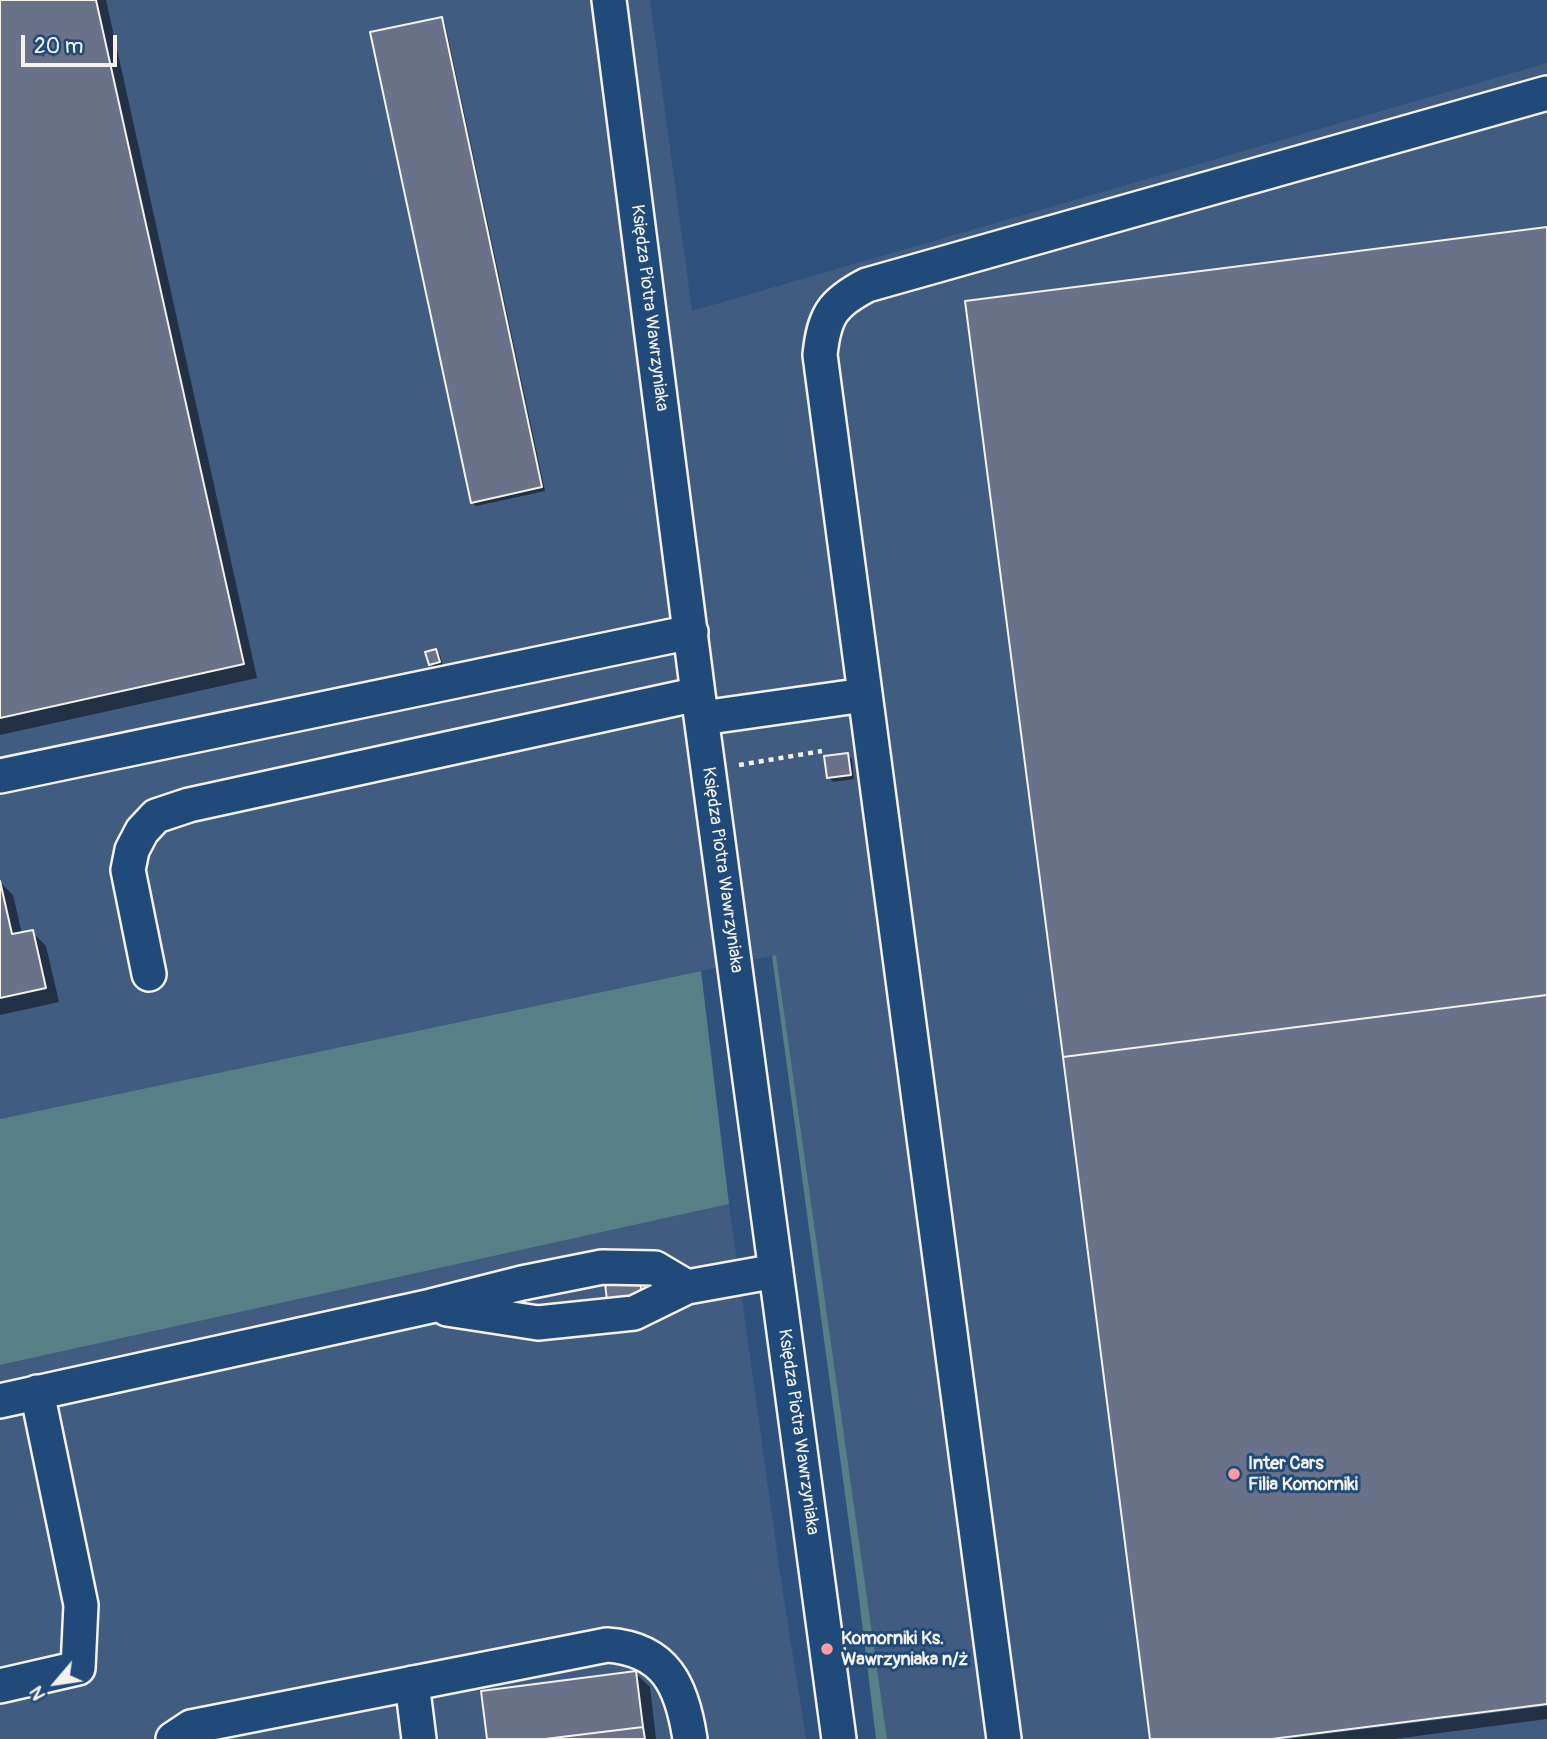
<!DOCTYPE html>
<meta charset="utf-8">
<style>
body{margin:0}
#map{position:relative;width:1547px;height:1739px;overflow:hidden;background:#2e527d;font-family:Pangolin,sans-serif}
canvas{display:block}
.north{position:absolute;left:21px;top:1648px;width:70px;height:70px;-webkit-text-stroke:5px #1f4a7a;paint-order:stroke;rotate:241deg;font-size:19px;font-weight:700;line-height:28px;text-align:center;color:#f4f1e8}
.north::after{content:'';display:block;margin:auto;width:24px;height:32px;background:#f4f1e8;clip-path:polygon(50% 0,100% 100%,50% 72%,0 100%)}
.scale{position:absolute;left:21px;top:35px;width:96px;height:32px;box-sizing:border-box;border:4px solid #f4f1e8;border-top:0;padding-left:9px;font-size:21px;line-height:24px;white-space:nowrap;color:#f4f1e8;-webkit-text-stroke:5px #1f4a7a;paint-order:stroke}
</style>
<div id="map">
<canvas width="1547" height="1739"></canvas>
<div class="north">N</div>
<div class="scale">20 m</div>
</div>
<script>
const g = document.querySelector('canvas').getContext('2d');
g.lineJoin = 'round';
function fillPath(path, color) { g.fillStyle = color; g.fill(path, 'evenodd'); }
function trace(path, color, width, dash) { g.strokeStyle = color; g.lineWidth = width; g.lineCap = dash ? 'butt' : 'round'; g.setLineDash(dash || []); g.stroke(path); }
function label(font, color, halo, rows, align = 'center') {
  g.font = font + ' Pangolin,sans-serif'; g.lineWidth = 6; g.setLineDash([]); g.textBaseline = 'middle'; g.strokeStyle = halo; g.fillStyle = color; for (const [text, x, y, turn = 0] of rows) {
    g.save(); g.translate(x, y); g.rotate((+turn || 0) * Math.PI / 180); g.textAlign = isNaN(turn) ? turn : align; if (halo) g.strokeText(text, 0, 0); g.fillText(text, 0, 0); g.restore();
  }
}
fillPath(new Path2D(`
 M0,0H650L692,311L1547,63V1739H887L776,955L0,1119Z
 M729,1204L779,1567L806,1739H0V1365Z`), '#405c81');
fillPath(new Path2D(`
 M776,955L887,1739H876L858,1590L772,956Z
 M701,971L729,1204L0,1365V1119Z`), '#577f86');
fillPath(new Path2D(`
 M0,0H106L257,678L0,735Z
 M441,19L445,23L545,491L476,506L472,502Z
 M436,651L440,655L443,666L435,669L431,664Z
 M847,754L852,759L854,779L833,782L829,778Z
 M0,882L13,895L22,934L32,932L46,946L59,1002L0,1015Z
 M635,1673L650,1687L656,1739H489Z
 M1547,1706V1719L1394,1739H1286Z`), '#0007');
const building = new Path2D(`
 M0,0H96L244,664L0,718Z
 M442,17L542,487L471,503L370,32Z
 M1547,227V995L1063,1057L965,301Z
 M436,649L440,662L429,665L425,652Z
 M848,753L851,775L827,778L824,756Z
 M0,881L12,934L33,930L46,988L0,998Z
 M1547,995V1704L1272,1739H1150L1063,1057Z
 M640,1279L642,1297L607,1301L605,1283Z
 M636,1671L643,1727L545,1739H487L481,1691Z
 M643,1727L645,1739H545Z`);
fillPath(building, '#697289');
trace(building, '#f4f1e8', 2);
const minor = new Path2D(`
 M609,0L698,694L839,1739
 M702,718L864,695
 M0,776L691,632
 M149,974L128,870L132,850L142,831L156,816L189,805L698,694
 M447,1309L538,1323L634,1313L687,1287L776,1271
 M0,1401L431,1306L522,1283L602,1267L655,1268L687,1287
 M412,1683L419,1739
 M0,1686L78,1668L81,1605L37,1392
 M173,1739L191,1727L607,1645C666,1649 682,1686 690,1739
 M1004,1739L820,355C824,316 832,303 867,285L1547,93`);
trace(minor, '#f4f1e8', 38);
trace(new Path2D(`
 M739,765L822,751`), '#f4f1e8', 4.5, [5, 5]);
trace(minor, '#1f4a7a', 33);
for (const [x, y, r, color] of [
 [1234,1474,7,"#ff9aa2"],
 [827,1649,7,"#ff9aa2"]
]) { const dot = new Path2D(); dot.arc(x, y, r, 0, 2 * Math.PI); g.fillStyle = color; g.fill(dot); trace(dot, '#1f4a7a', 2.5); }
label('18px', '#f4f1e8', '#1f4a7a', [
 ["Księdza Piotra Wawrzyniaka",649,308,83],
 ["Księdza Piotra Wawrzyniaka",722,870,82],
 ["Księdza Piotra Wawrzyniaka",798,1432,82]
]);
label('bold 18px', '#f4f1e8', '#1f4a7a', [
 ["Inter Cars",1248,1464],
 ["Filia Komorniki",1248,1485],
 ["Komorniki Ks.",841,1639],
 ["Wawrzyniaka n/ż",841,1660]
], 'left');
</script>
